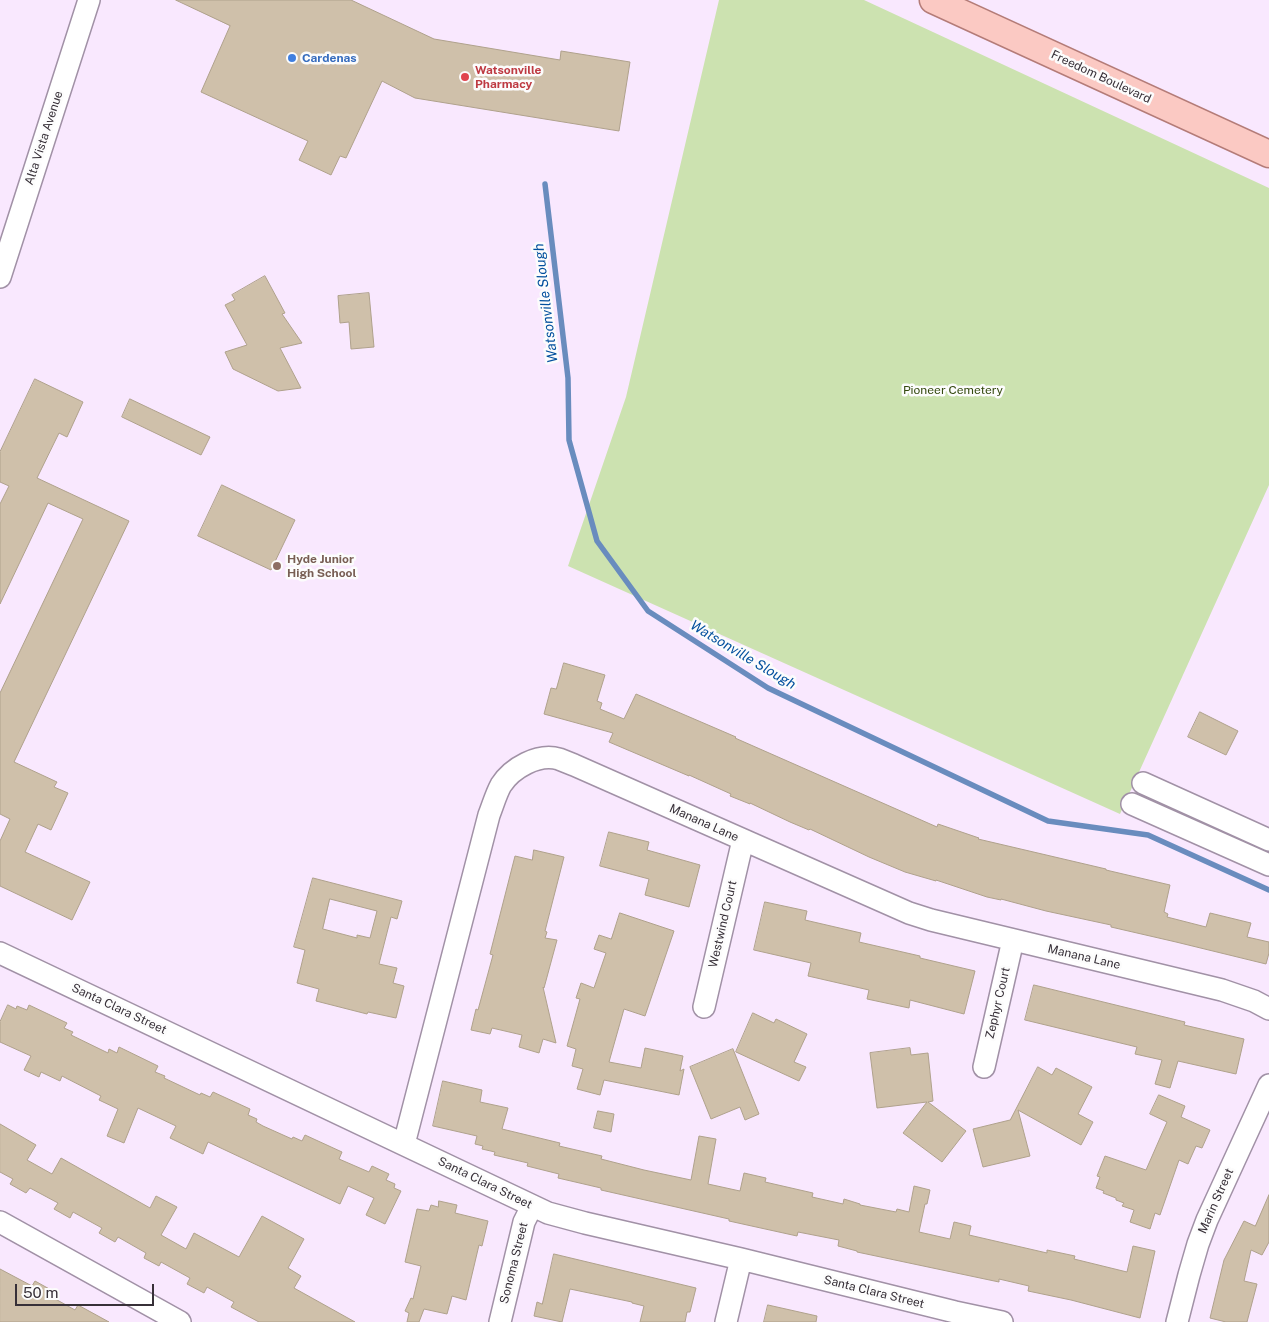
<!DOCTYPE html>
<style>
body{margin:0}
#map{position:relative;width:1269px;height:1322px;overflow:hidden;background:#f9e8fe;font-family:"Public Sans",sans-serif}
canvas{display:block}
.scale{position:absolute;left:15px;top:1284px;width:139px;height:22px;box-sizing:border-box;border:2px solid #373038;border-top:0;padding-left:6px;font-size:15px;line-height:18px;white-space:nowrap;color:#373038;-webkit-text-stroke:4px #fcfcfc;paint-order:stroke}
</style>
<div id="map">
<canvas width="1269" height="1322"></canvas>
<div class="scale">50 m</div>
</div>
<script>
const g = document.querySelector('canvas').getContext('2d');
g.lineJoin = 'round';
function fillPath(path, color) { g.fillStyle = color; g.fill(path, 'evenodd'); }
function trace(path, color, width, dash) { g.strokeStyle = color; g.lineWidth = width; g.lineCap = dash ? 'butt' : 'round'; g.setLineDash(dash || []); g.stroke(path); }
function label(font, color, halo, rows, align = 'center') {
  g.font = font + ' "Public Sans",sans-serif'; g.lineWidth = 5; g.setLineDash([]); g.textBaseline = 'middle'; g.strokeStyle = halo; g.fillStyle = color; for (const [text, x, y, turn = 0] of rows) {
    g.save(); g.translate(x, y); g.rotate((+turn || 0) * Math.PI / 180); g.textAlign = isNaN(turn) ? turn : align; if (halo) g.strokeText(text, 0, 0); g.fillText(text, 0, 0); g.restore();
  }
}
fillPath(new Path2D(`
 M719,0H864L1269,188V485L1120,814L568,566L626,397Z`), '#cce2b0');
trace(new Path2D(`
 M545,184L568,378L569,440L597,541L648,611L768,688L1048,821L1148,835L1269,890`), '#698cbe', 5.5);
const building = new Path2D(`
 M176,0H351L434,39L560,60L561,51L630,62L619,131L415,98L382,81L346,158L340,156L331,175L299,160L308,141L201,92L230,26Z
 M265,276L285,313L282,314L302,343L280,348L301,388L278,391L233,369L225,352L247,345L225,305L235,300L232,295Z
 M369,293L374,347L351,349L349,322L340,323L338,296Z
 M35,379L83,402L67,437L59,433L37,478L129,521L14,762L57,782L54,787L68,793L51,830L38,824L25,852L90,882L72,920L0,886V841L10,819L0,814V693L83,519L48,503L0,604V504L9,486L0,482V452Z
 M130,399L210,437L201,455L122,417Z
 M222,485L295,520L271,570L198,536Z
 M564,663L605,675L597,701L602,703L600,709L624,719L636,694L736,737L735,738L937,827L938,824L979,838L978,839L1106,869V870L1170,885L1164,912L1168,914L1167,917L1206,927L1210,913L1251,923L1247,937L1269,942V953L1266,964L1176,942L1111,927V925L1046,911L1001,899V900L987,897L936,880V881L905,872L869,857L810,829L809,830L790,822L750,803V804L730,796L731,794L689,775V776L609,742L613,733L544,714L551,688L556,689Z
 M1200,712L1238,731L1226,755L1188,737Z
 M609,832L649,842L647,850L700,865L689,907L645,895L649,879L600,866Z
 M534,850L564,857L545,931L547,932L545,938L557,940L544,988L543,987L556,1043L543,1039L539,1053L519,1047L522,1035L492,1028L490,1034L471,1030L476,1009L478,1010L493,955L490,954L515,856L532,860Z
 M313,878L402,901L397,919L391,917L379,964L397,968L393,983L404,986L396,1018L368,1012L367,1014L316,1001L319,989L297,983L305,950L294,947ZM330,899L377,911L370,938L357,935V938L323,929Z
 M765,902L807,911L805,920L861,933L859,942L920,956V958L975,971L964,1014L910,1000L909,1008L867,999L869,990L808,976L811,963L754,950Z
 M620,913L674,931L645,1016L624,1009L609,1062L641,1068L645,1048L683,1056L680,1071L684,1069L679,1095L604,1080L600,1095L577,1089L583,1069L572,1066L576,1049L567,1046L580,999L576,998L581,983L594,988L606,953L594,949L599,935L611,939Z
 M1034,985L1185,1022L1184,1025L1244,1039L1236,1074L1178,1061L1170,1088L1155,1084L1162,1060L1135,1054L1137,1047L1025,1020Z
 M8,1005L16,1009L17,1006L27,1010L29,1005L67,1023L64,1028L73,1032L71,1035L108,1053L109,1049L117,1053L119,1047L158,1066L155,1072L165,1076L164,1078L200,1095L201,1093L210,1097L213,1092L250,1109L248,1115L257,1119L256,1122L263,1126L292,1139L293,1137L302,1141L305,1135L342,1152L339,1159L369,1172L372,1166L389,1174L386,1180L395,1184L394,1188L401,1191L385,1224L366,1215L374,1198L348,1186L340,1204L208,1142L203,1154L170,1138L176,1126L138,1108L124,1143L107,1136L118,1109L99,1100L101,1096L62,1076L60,1081L41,1072L39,1077L24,1070L31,1056L0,1042V1022Z
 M753,1013L774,1023L776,1019L807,1034L794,1062L806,1067L799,1081L736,1052Z
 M910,1048L911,1055L928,1053L933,1101L928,1102L966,1131L942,1162L903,1133L927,1102L877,1108L870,1053Z
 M733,1049L759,1114L745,1120L740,1107L711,1119L690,1067Z
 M1038,1067L1052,1075L1056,1068L1092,1087L1078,1114L1093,1122L1081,1145L1018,1110L1030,1156L983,1167L973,1129L1010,1120Z
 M443,1081L482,1090L480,1102L508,1108L502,1129L560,1143L559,1146L602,1156L601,1159L644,1170L691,1180L699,1136L716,1139L708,1184L740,1191L744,1173L766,1178L765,1182L813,1193L812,1197L843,1204L844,1199L860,1204V1205L896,1212L897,1209L909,1212L914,1186L930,1190L927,1204H925L919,1232L950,1239L954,1222L971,1226L969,1235L1047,1253V1250L1075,1256L1074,1259L1127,1272L1133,1246L1155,1251L1140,1318L1071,1300L1028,1291L1029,1286L999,1279V1282L857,1252V1251L838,1246L839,1240L798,1232L797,1236L729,1221V1219L601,1190V1188L558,1178L559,1174L527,1166L528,1163L494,1155L495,1152L482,1149L483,1146L475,1144L477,1136L433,1126Z
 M1159,1095L1185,1106L1181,1117L1210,1130L1202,1148L1196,1146L1188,1164L1179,1160L1160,1215L1155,1213L1150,1229L1130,1222L1134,1210L1122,1206L1124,1203L1116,1200V1198L1103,1193L1104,1191L1096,1188L1100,1177L1097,1176L1105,1156L1146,1170L1167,1122L1150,1114Z
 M598,1111L614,1114L611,1132L594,1128Z
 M0,1124L36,1145L27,1160L52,1174L61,1158L150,1208L156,1196L177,1207L161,1235L186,1249L194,1233L239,1257L262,1216L273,1222L304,1239L288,1268L301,1276L294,1288L355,1322H259L231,1307L234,1302L207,1287L204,1293L187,1284L190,1278L161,1262L159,1266L144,1258L146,1253L118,1237L115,1242L99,1233L102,1228L73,1212L70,1218L54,1209L58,1203L30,1188L26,1193L10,1184L13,1179L0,1172Z
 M1269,1195V1242L1262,1255L1251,1250L1244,1281L1257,1284L1247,1322H1226L1210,1318L1224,1260L1244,1221L1255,1226Z
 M439,1201L457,1205L455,1213L488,1221L482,1246L479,1245L466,1300L452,1296L447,1314L424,1309L419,1322H407L409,1313L405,1311L411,1298L413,1299L421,1266L405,1262L417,1209L429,1211L431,1205L438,1207Z
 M554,1254L696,1288L690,1312H687L685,1322H640L644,1306L632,1303V1302L570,1289L562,1322L534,1316L537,1302L542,1304Z
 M0,1269L32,1286L35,1281L53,1291L50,1296L75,1310L78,1305L109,1322H0Z
 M768,1305L817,1316L816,1322H764Z`);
fillPath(building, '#cfc0aa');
trace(building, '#afa18c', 1);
const minor = new Path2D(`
 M0,277L89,0
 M1143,783L1269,840
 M1132,804L1269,865
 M0,953L548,1213L585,1223L741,1259L955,1312L1002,1322
 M704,1007L743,840
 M984,1067L1013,940
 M404,1144L489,815C493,805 496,794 501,785C512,768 538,753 559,759C564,761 569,763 574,765L909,913L931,920L1222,990L1254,1001L1269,1009
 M0,1222L180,1322
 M500,1322L524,1222L532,1206
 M726,1322L741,1259
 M1177,1322L1189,1275L1198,1244L1207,1220L1269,1085`);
const major = new Path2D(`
 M933,0L1269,154`);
trace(minor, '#a191a6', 24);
trace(major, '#b47c78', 29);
trace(minor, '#fff', 21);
trace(major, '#fbc9c3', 26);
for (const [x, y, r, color] of [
 [292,58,5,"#3f7fe0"],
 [465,77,5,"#e0444e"],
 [277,566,5,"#8d6e63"]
]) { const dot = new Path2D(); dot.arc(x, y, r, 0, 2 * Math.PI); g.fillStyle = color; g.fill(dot); trace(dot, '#fcfcfc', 2); }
label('bold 12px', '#366cbe', '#fcfcfc', [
 ["Cardenas",302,58]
], 'left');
label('bold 12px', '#be3a42', '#fcfcfc', [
 ["Watsonville",475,70],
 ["Pharmacy",475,84]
], 'left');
label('12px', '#373038', '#fcfcfc', [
 ["Freedom Boulevard",1101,77,25],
 ["Alta Vista Avenue",44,138,-72],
 ["Manana Lane",704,823,24],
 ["Westwind Court",723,924,-77],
 ["Manana Lane",1084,957,13],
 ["Zephyr Court",998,1003,-77],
 ["Santa Clara Street",119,1009,25],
 ["Santa Clara Street",485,1183,26],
 ["Marin Street",1216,1201,-66],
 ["Sonoma Street",514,1263,-76],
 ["Santa Clara Street",874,1292,14]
]);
label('12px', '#34490e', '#fcfcfc', [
 ["Pioneer Cemetery",953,390]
]);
label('bold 12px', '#785e54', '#fcfcfc', [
 ["Hyde Junior",287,559],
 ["High School",287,573]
], 'left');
label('italic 14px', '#03509e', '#fcfcfc', [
 ["Watsonville Slough",546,303,-97],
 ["Watsonville Slough",743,655,31]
]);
</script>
